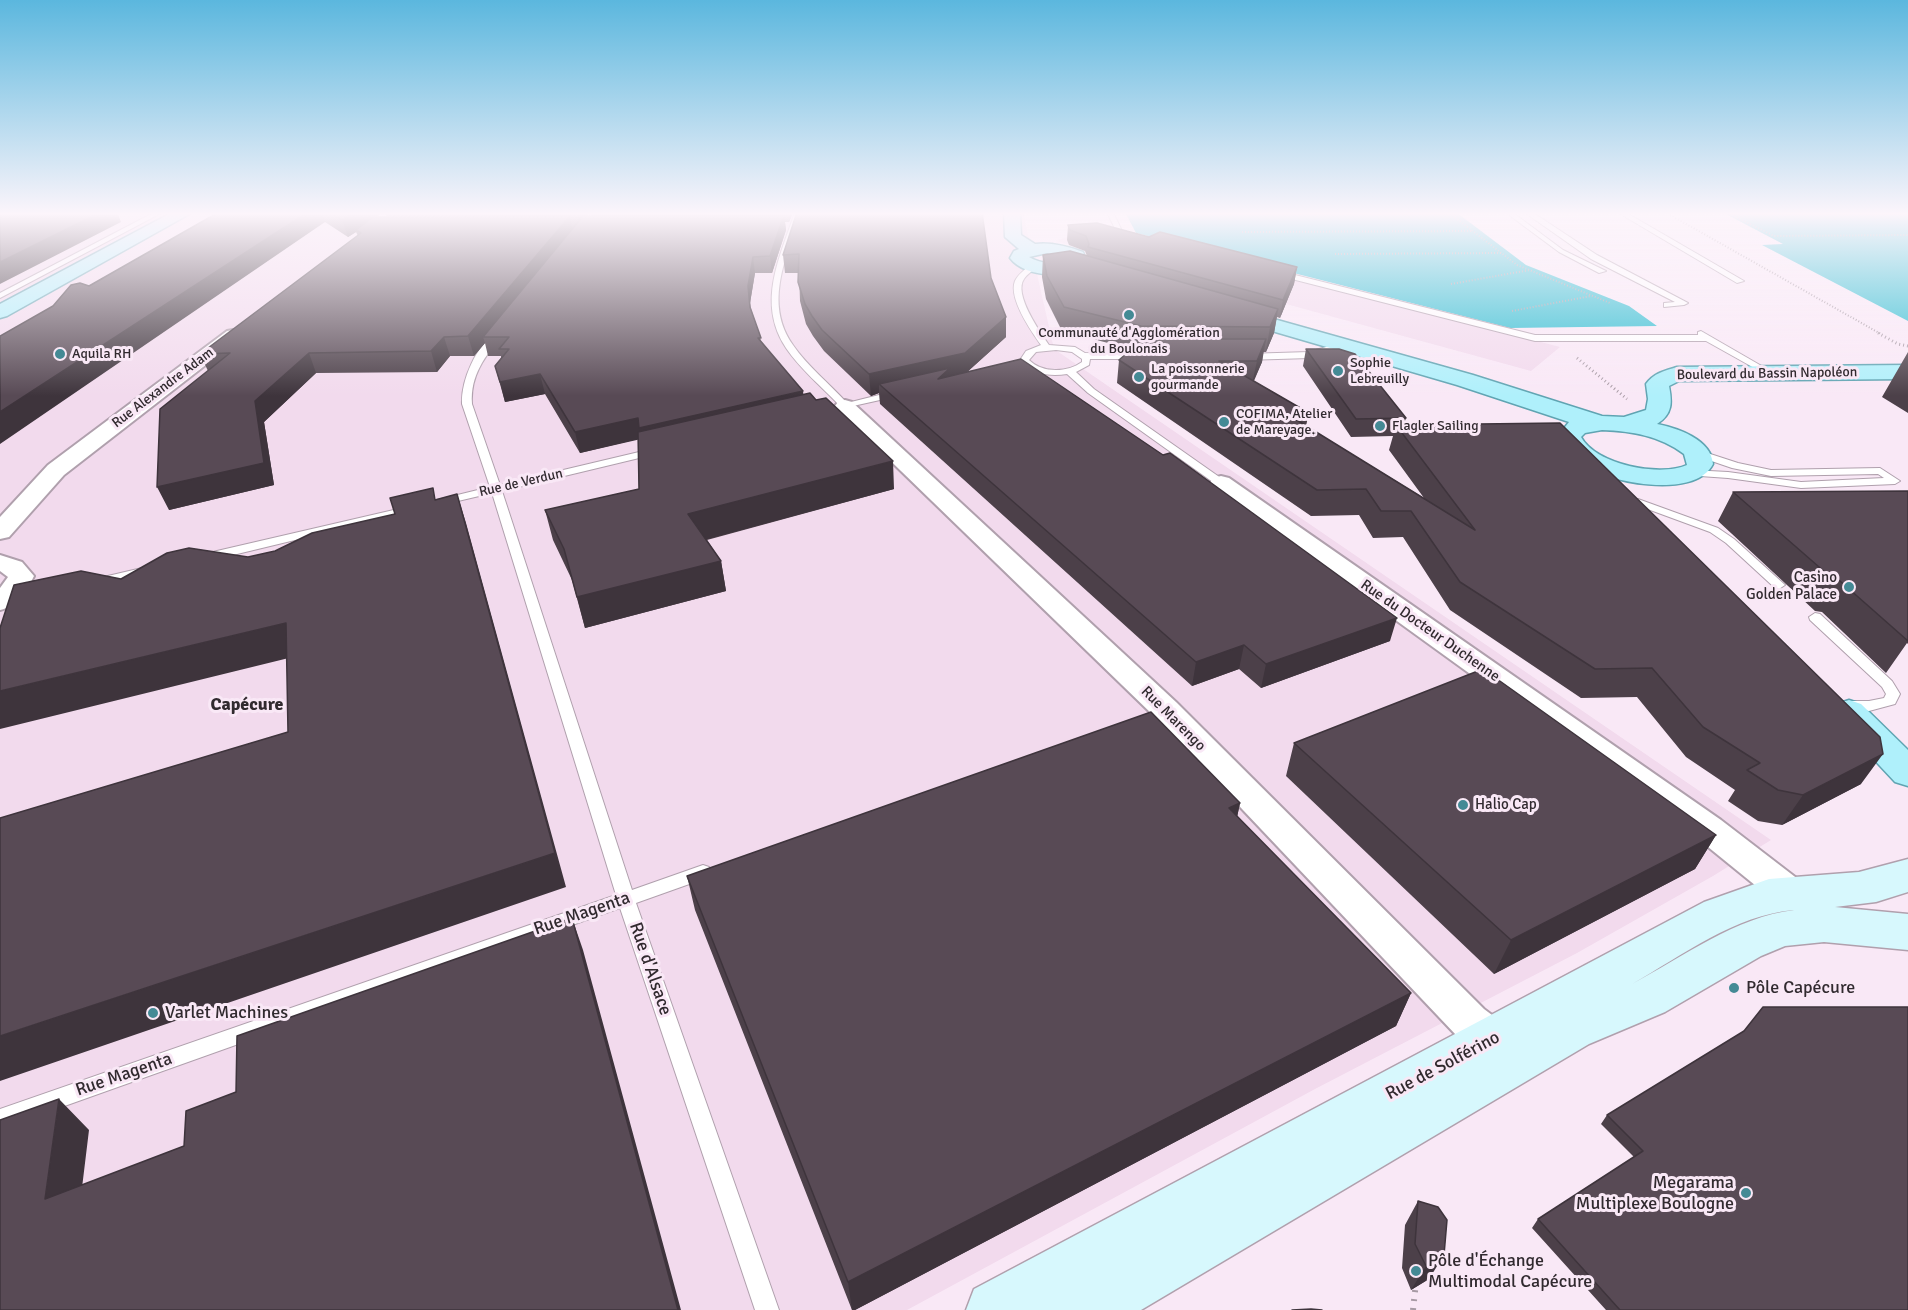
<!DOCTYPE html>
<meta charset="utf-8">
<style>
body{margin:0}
canvas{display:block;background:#f9e8f6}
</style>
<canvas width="1908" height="1310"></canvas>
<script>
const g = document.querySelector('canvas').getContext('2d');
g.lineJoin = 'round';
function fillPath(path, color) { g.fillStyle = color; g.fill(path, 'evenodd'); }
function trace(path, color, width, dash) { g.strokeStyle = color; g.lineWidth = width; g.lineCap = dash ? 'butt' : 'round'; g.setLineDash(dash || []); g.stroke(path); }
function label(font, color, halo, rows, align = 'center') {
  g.font = font + ' Signika,sans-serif'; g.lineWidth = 6; g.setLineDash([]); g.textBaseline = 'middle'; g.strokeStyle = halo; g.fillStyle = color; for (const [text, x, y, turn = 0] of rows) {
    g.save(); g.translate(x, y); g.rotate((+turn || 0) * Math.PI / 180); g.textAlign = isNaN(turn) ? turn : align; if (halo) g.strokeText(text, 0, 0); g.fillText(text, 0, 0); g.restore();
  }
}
fillPath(new Path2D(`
 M35,212H1023L1054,349L1771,840L1713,876L1577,953L1315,1089L907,1310H0V220Z
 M1094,227L1560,347L1531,371L1056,241Z`), '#f2daed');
fillPath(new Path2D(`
 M1125,212H1456L1526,265L1629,306L1657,326L1510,328L1136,233Z
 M1722,212H1908V321L1762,245L1783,244Z`), '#28bcd0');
const service = new Path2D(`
 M155,212H163L0,298V293Z
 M795,212H801C787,256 763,303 793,345C807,366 830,384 847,403L895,391L900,394L898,396L835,410V406L839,405C822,387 800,369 786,348C756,303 780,257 795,212Z
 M1107,212H1113L1122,231L1135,234V236L1117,233Z
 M1505,212H1512L1563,250L1606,271L1599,273L1559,252Z
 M1524,212H1532L1597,255L1688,303L1684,305L1664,307V303L1675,302L1591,259Z
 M1617,212H1625L1744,281L1737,283Z
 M1031,264L1038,266C1033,271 1027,274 1024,279C1013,294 1040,332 1049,345L1075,347L1085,353L1145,354V358L1142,359H1090L1089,365L1076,372L1094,389L1225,481V485H1217L1088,393L1067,374C1050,377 1031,374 1020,360L1026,351L1041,345C1031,331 1008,298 1015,281C1018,274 1026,269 1031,264ZM1056,350L1072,352L1082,359V362C1067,373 1042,373 1029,360L1036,352Z
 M1279,271L1535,335H1698V332L1701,331L1772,372L1765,374L1706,341H1535L1276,275L1275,273Z
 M498,332L502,335C485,357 470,375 472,404L500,485L656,448L661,451L660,453L502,491L632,890L703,865L709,867L711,872L709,877L636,903L779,1310H755L620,908L0,1129V1109L616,895L492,493L441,505L435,502L437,500L490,487L462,404C461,381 476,344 498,332Z
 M1343,342L1347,345L1346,347L1310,358L1245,360L1241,357L1245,354L1309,352Z
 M1695,449L1738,463L1771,470L1880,468L1900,481L1895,484L1801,488L1728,478L1686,475L1685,473L1690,470L1728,472L1801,482L1884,478L1878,474L1771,476L1732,468L1691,454V450Z
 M1638,499L1718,528L1734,539L1785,585L1779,589L1775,588L1726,543L1710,532L1634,504V500Z
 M411,506L415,507V511L204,562L198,558L204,554Z
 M142,568L146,569L148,572L146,575L99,586L93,582L95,579Z
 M1815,613L1820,614L1892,681L1900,694L1895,704L1869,711L1841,707L1839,704L1841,701H1869L1884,698L1886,694L1882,687L1810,620L1809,617Z`);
const minor = new Path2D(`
 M233,330L239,331L242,335L239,339L64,475L9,537L0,539V517L48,465L227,331Z
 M845,400L852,402L1176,702L1484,1009L1508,1027L1514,1040L1508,1053L1493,1059L1478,1053L1456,1035L1154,716L838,410L835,406L838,402Z
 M1221,476L1229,478L1721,820L1803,883L1808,893L1803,903L1790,907L1777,903L1697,838L1213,488L1210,483L1213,478Z
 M0,555L22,562L34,576C26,592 18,606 0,610V588L8,577L0,571Z`);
const secondary = new Path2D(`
 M1908,859V892L1876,902L1835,907L1908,914V950L1824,942L1785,946L1761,956L1665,1012L1589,1044L1141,1310H966L974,1289L1704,902L1769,879L1859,872ZM1794,910C1736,917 1683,957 1632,984C1683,955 1735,915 1794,910Z`);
const primary = new Path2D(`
 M173,212H193L7,316L0,318V304Z
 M1004,212H1020L1021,235L1035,244C1052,242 1067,246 1083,252L1086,260C1071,281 1025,278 1010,258L1014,251L1019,249L1005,237ZM1047,253L1068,258C1055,265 1041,264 1029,257Z
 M1231,307L1473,375L1602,416L1624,417L1646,410L1648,399L1646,384C1654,373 1664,371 1677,367L1908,365V379L1679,381L1669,386C1672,402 1673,414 1657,424C1677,428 1711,439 1713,464C1694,501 1604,482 1576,462C1566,455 1562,448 1557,437L1569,422L1457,385L1224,317L1221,313L1224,309ZM1602,430C1632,431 1660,436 1684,454L1687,465C1660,477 1596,465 1581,437L1585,433Z
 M1849,700L1861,704L1908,750V786L1895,782L1837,720L1831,712L1837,704Z`);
trace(service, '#b0a0ad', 2);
trace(minor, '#b0a0ad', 4);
trace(secondary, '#b0a0ad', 3);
trace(primary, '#60a4b2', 3);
trace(new Path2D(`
 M1448,212L1517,265L1610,303
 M1665,212L1881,334
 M1726,212L1774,236L1908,235
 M1867,212L1876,216
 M1242,232L1472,231
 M1335,254L1501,253
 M1451,284L1530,270
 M1512,311L1591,296`), '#a79aa4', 2, [1, 2]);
trace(new Path2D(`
 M1878,333L1898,344L1908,346
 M1577,358L1627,399`), '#a79aa4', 3, [1, 3]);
trace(new Path2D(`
 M1413,1310L1416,1282`), '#a79aa4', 6, [2, 7]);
fillPath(service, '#fff');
fillPath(minor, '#fff');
fillPath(secondary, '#d7f8fd');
fillPath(primary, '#aff0fb');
fillPath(new Path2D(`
 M219,212H383L376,217H387L385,212H589L586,216H591V212H793L789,222H785L786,230L772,273H755L750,303L751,309L761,341L803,395L894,489L707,540L721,561L726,591L585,628L572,580L553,540L545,510L639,489L638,439L580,453L545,394L505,402L495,366L501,358V356H488L485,343L474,356H450L437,372L316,373L264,422L274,485L169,510L208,371L200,354L358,236L356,232L348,237L325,222L89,286Z
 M797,212L991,278L1006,337L967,372L1390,641L1261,688L1239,669L1192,686L880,404L879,393L871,396L824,351L813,336L806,324L800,301L799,273H785L783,255Z
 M1068,225L1149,237L1297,267L1294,284L1280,318L1277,317L1274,333L1266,352H1263L1262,362L1254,381L1309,413L1306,426L1424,498L1389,450L1393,436L1351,437L1303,366L1306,349L1406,418L1404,425L1861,784L1782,825L1758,821L1728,801L1735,790L1686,757L1637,697L1581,698L1450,610L1403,537L1373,538L1359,515L1311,516L1117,383L1119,360L1131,349L1062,331L1046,299L1042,277L1043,255L1087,256L1085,251L1069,245L1067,240Z
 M1908,352V413L1882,397Z
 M1908,491V644L1907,643L1886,673L1822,612L1815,611L1718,521L1733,492Z
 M1294,743L1716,835L1695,869L1494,974L1286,776Z
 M1240,803L1237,817L1411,993L1396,1026L855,1310H852L695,910L687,876Z
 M1607,1115L1908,1310H1606L1532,1228L1538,1219L1634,1157L1601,1124Z
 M1418,1201L1429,1279L1411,1290L1402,1268L1405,1225Z`), '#4c4049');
fillPath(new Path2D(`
 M101,212H117L121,222L0,284V262Z
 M308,212H322L325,222L0,444V412Z
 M354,212H383L357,231L356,230V232L348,237L342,220Z
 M577,212H589L580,224Z
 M789,212H793L789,222Z
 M784,215L786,230L772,273L770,256Z
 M570,216L573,232L483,337L485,343L474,356L468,336Z
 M753,257L755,273L750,303L748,286Z
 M1297,267L1294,284L1280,318L1283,300Z
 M1278,309L1274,333L1266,352L1270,327Z
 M1006,317V337L965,374L950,377L879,384V393L871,396L869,374Z
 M444,337L450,356L437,372L431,351Z
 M1266,339L1262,362L1252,384L1257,361Z
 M309,353L316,373L264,422L274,485L169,510L157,487Z
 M540,374L545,394L505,402L500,382Z
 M803,391L805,411L641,439L580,453L575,432L638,418Z
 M893,461L894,489L693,543L688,514Z
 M457,494L466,523L566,887L0,1081V1036L555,853Z
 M721,561L726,591L585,628L577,597Z
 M1397,618L1390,641L1261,688L1266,664Z
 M286,623L301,655L0,729V691Z
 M1244,645L1239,669L1192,686L1196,662Z
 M1883,754L1861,784L1782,825L1803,795Z
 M1240,803L1233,836L1229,808Z
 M1716,835L1695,869L1494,974L1511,940Z
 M572,918L583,950L681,1310H678Z
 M1411,993L1396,1026L855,1310H852L848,1282Z
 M59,1099L89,1130L77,1229L45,1199Z
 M1444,1255L1429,1279L1411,1290L1426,1266Z`), '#3e343c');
const building = new Path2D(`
 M0,212H101L0,262Z
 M219,212H308L0,412V336L53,306L71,285L80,283L89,286Z
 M330,212H354L342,220Z
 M797,212H982L991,278L1006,317L965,353L869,374L822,330L812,316L805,304L798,282L799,254L783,255Z
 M784,215L770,256L753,257L748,286L750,307L761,338H758L803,391L639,428L638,418L575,432L540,374L500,382L495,366L509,349H499L509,337H483L583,216Z
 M570,216L468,336L444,337L431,351L309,353L255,401L264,463L157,487L160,409L230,353L200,354L361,233L356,230L373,217Z
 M1097,223L1149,237L1160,232L1297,267L1283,300L1088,247L1089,244L1086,236L1070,230L1068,225Z
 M1070,251L1278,309L1270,327L1141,326L1064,307L1047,276L1043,255Z
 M1143,339H1266L1257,361H1219L1309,413L1287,414L1475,530L1396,425L1560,423L1880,737L1883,754L1803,795L1778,790L1747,770L1760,763L1703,727L1652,668L1595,669L1460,582L1411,511H1381L1366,489L1317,490L1119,360Z
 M1306,349H1339L1355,354L1406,418L1356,419Z
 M1021,359L1163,455L1170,453L1397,618L1266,664L1244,645L1196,662L879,384L950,368L938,379Z
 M810,393L816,400L826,398L893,461L688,514L721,561L577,597L564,549L545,510L639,489L638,432Z
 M433,488L435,500L457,494L555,853L0,1036V818L288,732L286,623L0,691V628L14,585L81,571L121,579L167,553L189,548L248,557L275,551L312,533L395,514L390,498Z
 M1908,491V641L1840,581L1834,580L1733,492Z
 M1483,669L1716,835L1511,940L1294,743Z
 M1151,712L1240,803L1229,808L1411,993L848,1282L687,876Z
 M572,918L678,1310H0V1120L59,1099L45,1199L184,1146L186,1111L236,1092L237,1036Z
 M1763,1007H1908V1310H1620L1538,1219L1643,1151L1607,1115L1744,1031Z
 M1418,1201L1438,1207L1447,1220L1444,1255L1426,1266L1415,1244Z
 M1311,1309L1322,1310H1292Z`);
fillPath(building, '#584a55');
trace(building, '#3e343c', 1.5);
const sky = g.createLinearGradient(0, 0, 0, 396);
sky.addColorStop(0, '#5bb7de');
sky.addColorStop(0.54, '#fcf5fb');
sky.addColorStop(1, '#fcf5fb00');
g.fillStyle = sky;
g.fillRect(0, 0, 1908, 396);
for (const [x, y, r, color] of [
 [1129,315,6,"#448a95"],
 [60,354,6,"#448a95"],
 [1338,371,6,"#448a95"],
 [1139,377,6,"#448a95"],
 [1224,422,6,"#448a95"],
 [1380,426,6,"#448a95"],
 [1849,587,6,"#448a95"],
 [1463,805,6,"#448a95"],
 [1734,988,6,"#448a95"],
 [153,1013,6,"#448a95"],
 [1746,1193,6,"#448a95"],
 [1416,1271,6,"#448a95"]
]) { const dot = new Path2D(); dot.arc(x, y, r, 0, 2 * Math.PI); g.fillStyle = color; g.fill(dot); trace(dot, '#f9e8f6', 2); }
label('14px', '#312a2f', '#f9e8f6', [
 ["Communauté d'Agglomération",1129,333,"center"],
 ["du Boulonais",1129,349,"center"],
 ["Aquila RH",72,354],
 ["Sophie",1350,363],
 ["Lebreuilly",1350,379],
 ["La poissonnerie",1151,369],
 ["gourmande",1151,385],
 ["COFIMA, Atelier",1236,414],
 ["de Mareyage.",1236,430],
 ["Flagler Sailing",1392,426]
], 'left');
label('14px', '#312a2f', '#f9e8f6', [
 ["Boulevard du Bassin Napoléon",1767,374,-1],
 ["Rue Alexandre Adam",163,388,-37],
 ["Rue de Verdun",521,483,-13]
]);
label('15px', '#312a2f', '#f9e8f6', [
 ["Casino",1837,578],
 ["Golden Palace",1837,595],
 ["Halio Cap",1475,805,"left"]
], 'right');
label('15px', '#312a2f', '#f9e8f6', [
 ["Rue du Docteur Duchenne",1430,631,35],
 ["Rue Marengo",1173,719,45]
]);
label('bold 18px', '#312a2f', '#f9e8f6', [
 ["Capécure",247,705]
]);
label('18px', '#312a2f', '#f9e8f6', [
 ["Rue Magenta",582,914,-19],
 ["Rue d'Alsace",650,969,71],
 ["Rue de Solférino",1443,1066,-28],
 ["Rue Magenta",124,1075,-19]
]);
label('18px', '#312a2f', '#f9e8f6', [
 ["Pôle Capécure",1746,988],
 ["Varlet Machines",165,1013],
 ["Megarama",1734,1183,"right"],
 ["Multiplexe Boulogne",1734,1204,"right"],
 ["Pôle d'Échange",1428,1261],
 ["Multimodal Capécure",1428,1282]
], 'left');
</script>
